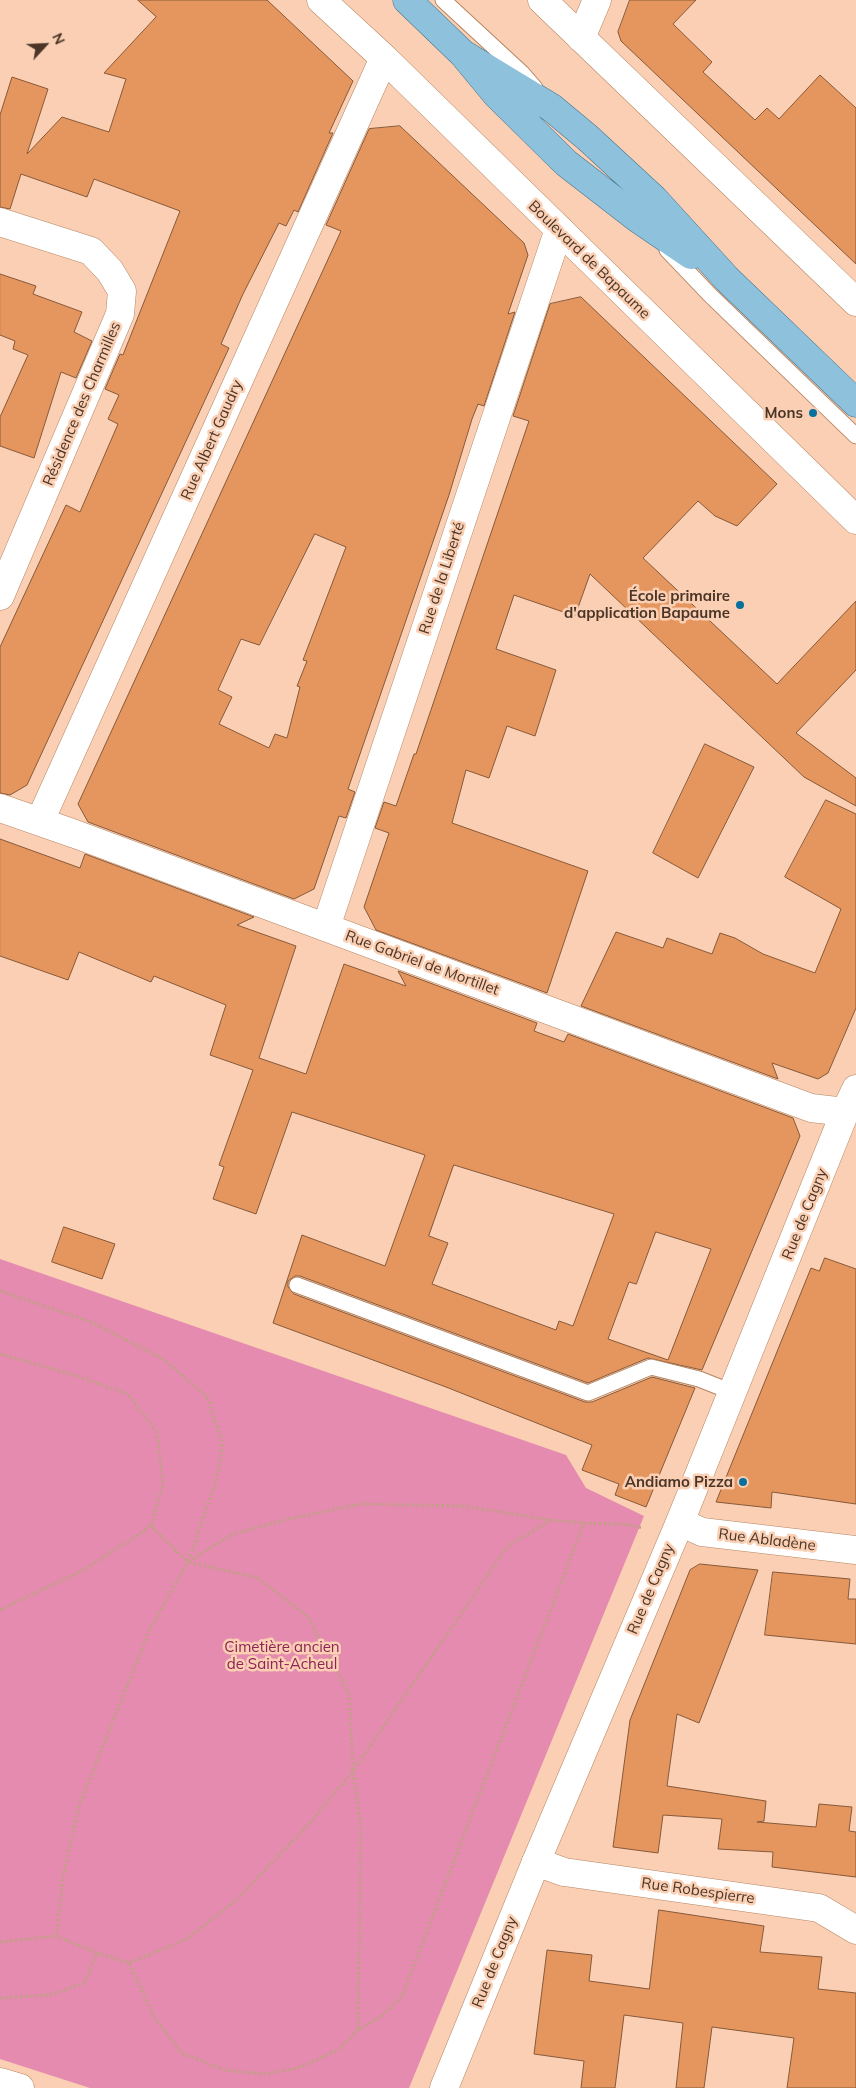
<!DOCTYPE html>
<meta charset="utf-8">
<style>
body{margin:0}
#map{position:relative;width:856px;height:2088px;overflow:hidden;background:#facfb3;font-family:Mulish,sans-serif}
canvas{display:block}
.north{position:absolute;left:20px;top:20px;width:50px;height:50px;-webkit-text-stroke:4px #facfb3;paint-order:stroke;rotate:65deg;font-size:14px;font-weight:700;line-height:20px;text-align:center;color:#4a3527}
.north::after{content:'';display:block;margin:auto;width:18px;height:22px;background:#4a3527;clip-path:polygon(50% 0,100% 100%,50% 72%,0 100%)}
</style>
<div id="map">
<canvas width="856" height="2088"></canvas>
<div class="north">N</div>
</div>
<script>
const g = document.querySelector('canvas').getContext('2d');
g.lineJoin = 'round';
function fillPath(path, color) { g.fillStyle = color; g.fill(path, 'evenodd'); }
function trace(path, color, width, dash) { g.strokeStyle = color; g.lineWidth = width; g.lineCap = dash ? 'butt' : 'round'; g.setLineDash(dash || []); g.stroke(path); }
function label(font, color, halo, rows, align = 'center') {
  g.font = font + ' Mulish,sans-serif'; g.lineWidth = 5; g.setLineDash([]); g.textBaseline = 'middle'; g.strokeStyle = halo; g.fillStyle = color; for (const [text, x, y, turn = 0] of rows) {
    g.save(); g.translate(x, y); g.rotate((+turn || 0) * Math.PI / 180); g.textAlign = isNaN(turn) ? turn : align; if (halo) g.strokeText(text, 0, 0); g.fillText(text, 0, 0); g.restore();
  }
}
fillPath(new Path2D(`
 M0,1259L566,1455L586,1488L644,1516L409,2088H90L0,2059Z`), '#e58baf');
const building = new Path2D(`
 M138,0H267L353,81L329,133H333L298,212L294,210L286,226L279,223L243,294L221,344L229,348L27,785L10,795L0,793V647L66,505L80,512L118,424L108,419L119,395L105,389L120,354L123,355L180,211L94,179L87,197L21,174L10,209L0,207V115L12,77L48,89L27,154L62,117L109,132L126,79L104,73L156,17Z
 M630,0H696L673,24L712,62L703,72L755,120L767,108L779,119L820,75L856,108V264L621,41L618,32Z
 M400,126L524,243L528,255L508,314L515,312L484,406L478,404L472,419L449,495L348,789L355,792L346,818L339,816L314,889L294,899L88,822L78,804L341,231L326,225L369,129ZM315,534L346,547L303,660L307,661L297,686L300,687L287,738L275,734L269,748L219,724L232,697L218,690L241,639L259,645Z
 M0,274L36,286L33,294L82,312L74,332L92,341L76,378L61,372L34,458L0,446V417L28,355L13,349L15,341L0,335Z
 M581,297L777,484L737,526L715,516L698,501L643,558L777,684L856,601V670L796,733L856,778V806L804,777L590,574L575,616L514,595L496,649L556,670L535,736L507,726L489,778L466,770L452,823L588,871L547,993L376,930L364,907L389,833L375,828L384,802L396,806L414,754H416L529,421L513,416L550,304Z
 M705,744L754,767L698,878L653,853Z
 M826,800L856,814V1008L828,1073L818,1079L772,1063L778,1079L581,1006L616,932L663,948L667,938L712,954L720,933L735,938L763,954L815,973L841,909L785,877Z
 M0,839L80,868L85,854L254,917L237,925L296,946L259,1058L306,1074L344,964L406,986L398,971L537,1023L534,1031L564,1042L568,1034L793,1118L800,1136L702,1370L648,1358L588,1383L300,1276H295L288,1281V1287L294,1294L585,1402H592L652,1377L695,1388L646,1507L615,1495L619,1484L582,1470L592,1445L446,1387L273,1323L302,1235L385,1266L425,1155L292,1112L256,1214L213,1199L224,1167L219,1165L253,1070L210,1055L226,1005L154,976L151,982L79,952L68,980L0,956ZM454,1165L614,1214L573,1326L559,1321L556,1330L432,1284L448,1243L429,1236ZM656,1232L711,1249L668,1360L608,1339L629,1282L636,1284Z
 M64,1227L115,1244L102,1279L52,1262Z
 M825,1258L856,1269V1504L772,1492L771,1508L716,1502L811,1268L819,1271Z
 M700,1564L758,1570L699,1723L677,1714L667,1786L766,1801L764,1821L757,1822L816,1827L819,1804L852,1807L849,1831L856,1832V1877L772,1867L773,1852L718,1849L722,1819L663,1815L658,1853L613,1847L630,1720L690,1570Z
 M773,1572L850,1579L848,1599H856V1644L765,1635Z
 M659,1910L764,1926L760,1952L822,1957L818,1989L856,1993V2088H787L794,2038L712,2027L704,2088H676L683,2023L624,2015L615,2088H581L584,2061L534,2054L547,1950L592,1955L589,1981L649,1989Z`);
fillPath(building, '#e5965f');
trace(building, '#875939', 1);
const lane = new Path2D(`
 M443,0L522,73L535,88
 M667,250L710,295L856,436
 M297,1285L588,1393L651,1367L699,1379L732,1392`);
const street = new Path2D(`
 M321,0L384,58L856,520
 M542,0L856,302
 M581,38L597,0
 M0,222L91,251L110,271L122,291L120,314L0,596
 M0,808L75,834L811,1108L845,1112
 M40,821L384,58
 M326,927L559,229
 M680,1522L702,1532L856,1550
 M536,1862L564,1872L819,1908L856,1930
 M0,2082L20,2088`);
const secondary = new Path2D(`
 M444,2088L536,1862L680,1522L845,1112L856,1089`);
const primary = new Path2D(`
 M407,0L463,54L497,95L566,163L637,218L691,255
 M463,54L552,108L588,138L654,199L727,279L856,403`);
trace(lane, '#b68563', 17);
trace(street, '#b68563', 29);
trace(secondary, '#b68563', 29);
trace(primary, '#45758e', 29);
trace(new Path2D(`
 M0,1291L91,1322L163,1359L207,1397L223,1444L216,1481L188,1562L151,1526L163,1485L157,1433L128,1394L74,1375L0,1354
 M189,1562L258,1578L308,1617L349,1694L353,1771L361,1826L358,2030
 M0,1610L87,1568L151,1526
 M56,1936L63,1877L79,1806L149,1631L188,1562L233,1534L289,1519L360,1504L464,1506L550,1520
 M0,1942L56,1936L97,1953L129,1963L187,1939L236,1900L309,1824L353,1771L507,1547L551,1520L584,1523
 M129,1963L155,2019L182,2053L224,2070L265,2074L298,2068L338,2050L358,2030L383,2015L402,1996L584,1523L622,1524L643,1528
 M0,1998L50,1995L84,1983L97,1953`), '#c39f87', 3, [2.5, 2.5]);
trace(lane, '#fff', 15);
trace(street, '#fff', 28);
trace(secondary, '#fff', 28);
trace(primary, '#8ec1dc', 28);
for (const [x, y, r, color] of [
 [813,413,5,"#06719d"],
 [740,605,5,"#06719d"],
 [743,1482,5,"#06719d"]
]) { const dot = new Path2D(); dot.arc(x, y, r, 0, 2 * Math.PI); g.fillStyle = color; g.fill(dot); trace(dot, '#facfb3', 2); }
label('15px', '#4a3527', '#facfb3', [
 ["Boulevard de Bapaume",589,260,44],
 ["Résidence des Charmilles",82,404,-67],
 ["Rue Albert Gaudry",212,440,-66],
 ["Rue de la Liberté",442,578,-72],
 ["Rue Gabriel de Mortillet",422,963,20],
 ["Rue de Cagny",805,1214,-68],
 ["Rue Abladène",767,1540,7],
 ["Rue de Cagny",651,1589,-67],
 ["Rue Robespierre",698,1891,8],
 ["Rue de Cagny",495,1962,-68]
]);
label('bold 15px', '#4a3527', '#facfb3', [
 ["Mons",803,413],
 ["École primaire",730,596],
 ["d'application Bapaume",730,613],
 ["Andiamo Pizza",733,1482]
], 'right');
label('15px', '#8c2256', '#facfb3', [
 ["Cimetière ancien",282,1647],
 ["de Saint-Acheul",282,1664]
]);
</script>
